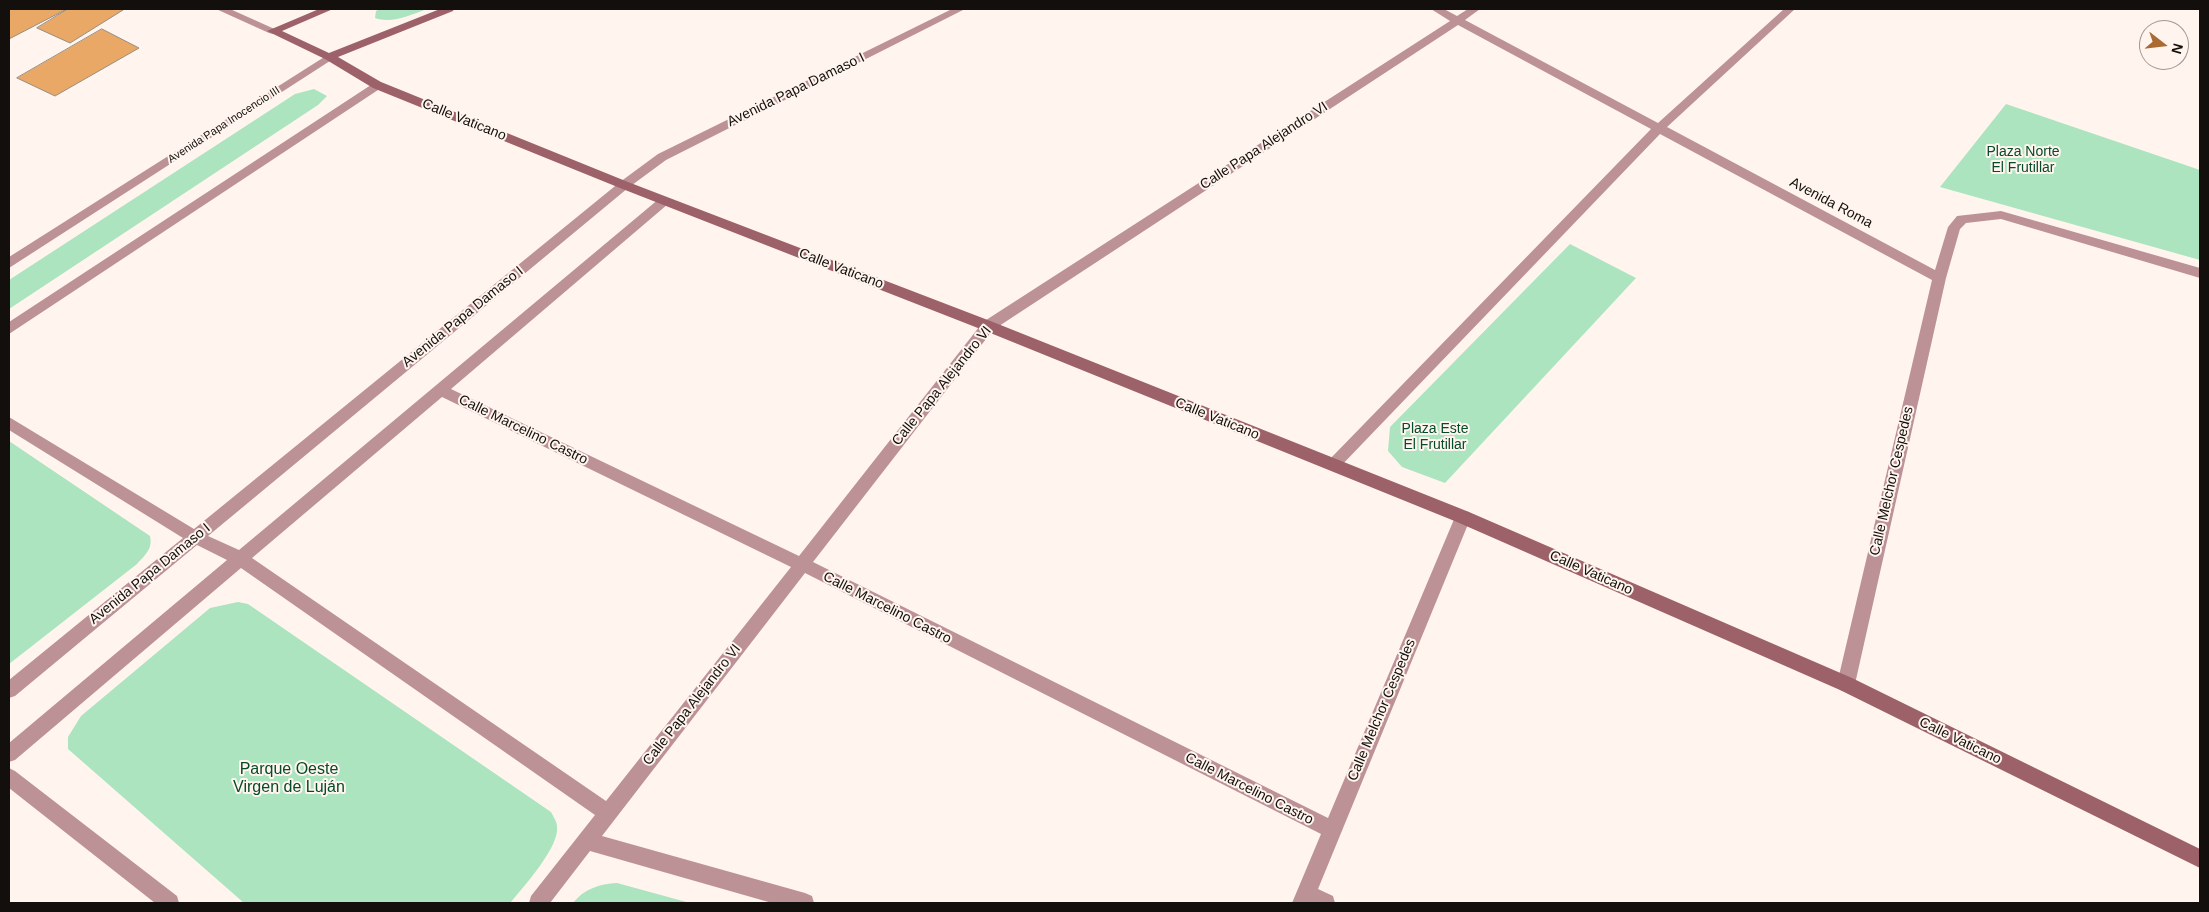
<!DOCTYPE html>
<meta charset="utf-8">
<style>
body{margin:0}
#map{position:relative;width:2209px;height:912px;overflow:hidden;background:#fff5ee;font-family:Helvetica,sans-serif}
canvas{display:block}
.frame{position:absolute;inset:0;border:10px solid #130f0c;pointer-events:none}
.north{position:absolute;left:2139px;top:20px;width:50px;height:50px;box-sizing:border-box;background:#fff5ee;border:1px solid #a19994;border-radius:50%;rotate:106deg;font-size:14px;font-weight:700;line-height:20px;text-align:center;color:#130f0c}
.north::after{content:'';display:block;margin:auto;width:18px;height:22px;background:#a96b31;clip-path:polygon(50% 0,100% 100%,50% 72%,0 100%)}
</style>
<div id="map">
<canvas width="2209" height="912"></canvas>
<div class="frame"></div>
<div class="north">N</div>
</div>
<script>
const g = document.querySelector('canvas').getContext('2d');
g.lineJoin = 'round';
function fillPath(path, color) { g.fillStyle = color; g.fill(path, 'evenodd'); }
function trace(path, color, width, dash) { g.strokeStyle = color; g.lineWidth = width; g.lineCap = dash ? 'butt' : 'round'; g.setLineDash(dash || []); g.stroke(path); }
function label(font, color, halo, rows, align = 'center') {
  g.font = font + ' Helvetica,sans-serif'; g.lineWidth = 4; g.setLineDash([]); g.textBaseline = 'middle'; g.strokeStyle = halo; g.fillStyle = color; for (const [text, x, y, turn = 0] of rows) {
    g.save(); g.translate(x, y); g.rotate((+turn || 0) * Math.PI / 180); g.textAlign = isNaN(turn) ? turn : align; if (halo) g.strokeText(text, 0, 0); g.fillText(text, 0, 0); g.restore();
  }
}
fillPath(new Path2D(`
 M380,9H427C410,15 392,24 375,18L376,11Z
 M314,89L327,96L318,105L9,309V280L295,94Z
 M2006,104L2200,170V260L1940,187Z
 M1570,244L1636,278L1445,483L1402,467L1388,451L1390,427Z
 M9,441L150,536C153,549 145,555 137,564L9,664Z
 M238,602L248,604L551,812C553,816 557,822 557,826C560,847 523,887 510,903H244L68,749V737L81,716L210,608Z
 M617,883L690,903H573C584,889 599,884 617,883Z`), '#abe4bf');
const building = new Path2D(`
 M9,9H67L9,39Z
 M68,9H120L123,10L70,43L37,28Z
 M102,29L139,48L55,96L17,78Z`);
fillPath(building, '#e9a865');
trace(building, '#978d83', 1);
fillPath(new Path2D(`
 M216,9H230L279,31L273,34L269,33Z
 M952,9H965L666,160L628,188L208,536L239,550L660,198H668L670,201L668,204L451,389L799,556L983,322L1450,21L1431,9H1444L1457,16L1468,9H1480L1465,20L1658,123L1784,9H1795L1667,127L1935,270L1948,227L1957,216L2001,211L2200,268V278L2001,219L1966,223L1960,229L1946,278L1855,684L1852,690L1846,692L1840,690L1837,684L1932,280L1660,134L1338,469L1333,471L1328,469L1325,465L1328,461L1651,129L1458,25L993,330L813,562L1328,818L1455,517L1457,512L1463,511L1469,512L1471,517L1318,889L1333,896L1335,903H1292L1321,834L805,573L602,836L805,893L812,896L814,903H772L590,851L550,903H529L531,896L595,815L241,568L15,760L9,762V743L227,560L197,545L15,696L9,698V680L183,538L9,430V417L194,529L620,182L658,154ZM442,397L791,567L606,801L252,558Z
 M329,54L333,55V59L9,268V257Z
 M377,81L383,85L381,88L9,334V322Z
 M9,768L15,771L177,896L179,903H155L9,788Z`), '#bd9297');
fillPath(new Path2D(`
 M319,9H333L282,31L329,53L440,9H454L453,11L338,57L381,82L628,182L993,322L1469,512L1852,678L2200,849V868L1840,690L1457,522L983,330L620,188L373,88L325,59L267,31Z`), '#9d6269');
label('11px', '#130f0c', '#fff5ee', [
 ["Avenida Papa Inocencio III",224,125,-33]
]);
label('14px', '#130f0c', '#fff5ee', [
 ["Avenida Papa Damaso I",796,90,-26],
 ["Calle Vaticano",464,120,22],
 ["Calle Papa Alejandro VI",1264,146,-33],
 ["Avenida Roma",1831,203,28],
 ["Calle Vaticano",841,269,21],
 ["Avenida Papa Damaso I",463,317,-39],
 ["Calle Papa Alejandro VI",942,386,-51],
 ["Calle Vaticano",1217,419,22],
 ["Calle Marcelino Castro",523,430,26],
 ["Calle Melchor Cespedes",1892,481,-77],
 ["Calle Vaticano",1591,573,24],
 ["Avenida Papa Damaso I",150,574,-39],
 ["Calle Marcelino Castro",887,608,27],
 ["Calle Papa Alejandro VI",692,705,-52],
 ["Calle Melchor Cespedes",1382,710,-67],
 ["Calle Vaticano",1960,741,26],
 ["Calle Marcelino Castro",1249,789,27]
]);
label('14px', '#044b2a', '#fff5ee', [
 ["Plaza Norte",2023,152],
 ["El Frutillar",2023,168],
 ["Plaza Este",1435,429],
 ["El Frutillar",1435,445]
]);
label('16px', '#044b2a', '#fff5ee', [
 ["Parque Oeste",289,770],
 ["Virgen de Luján",289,788]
]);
</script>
